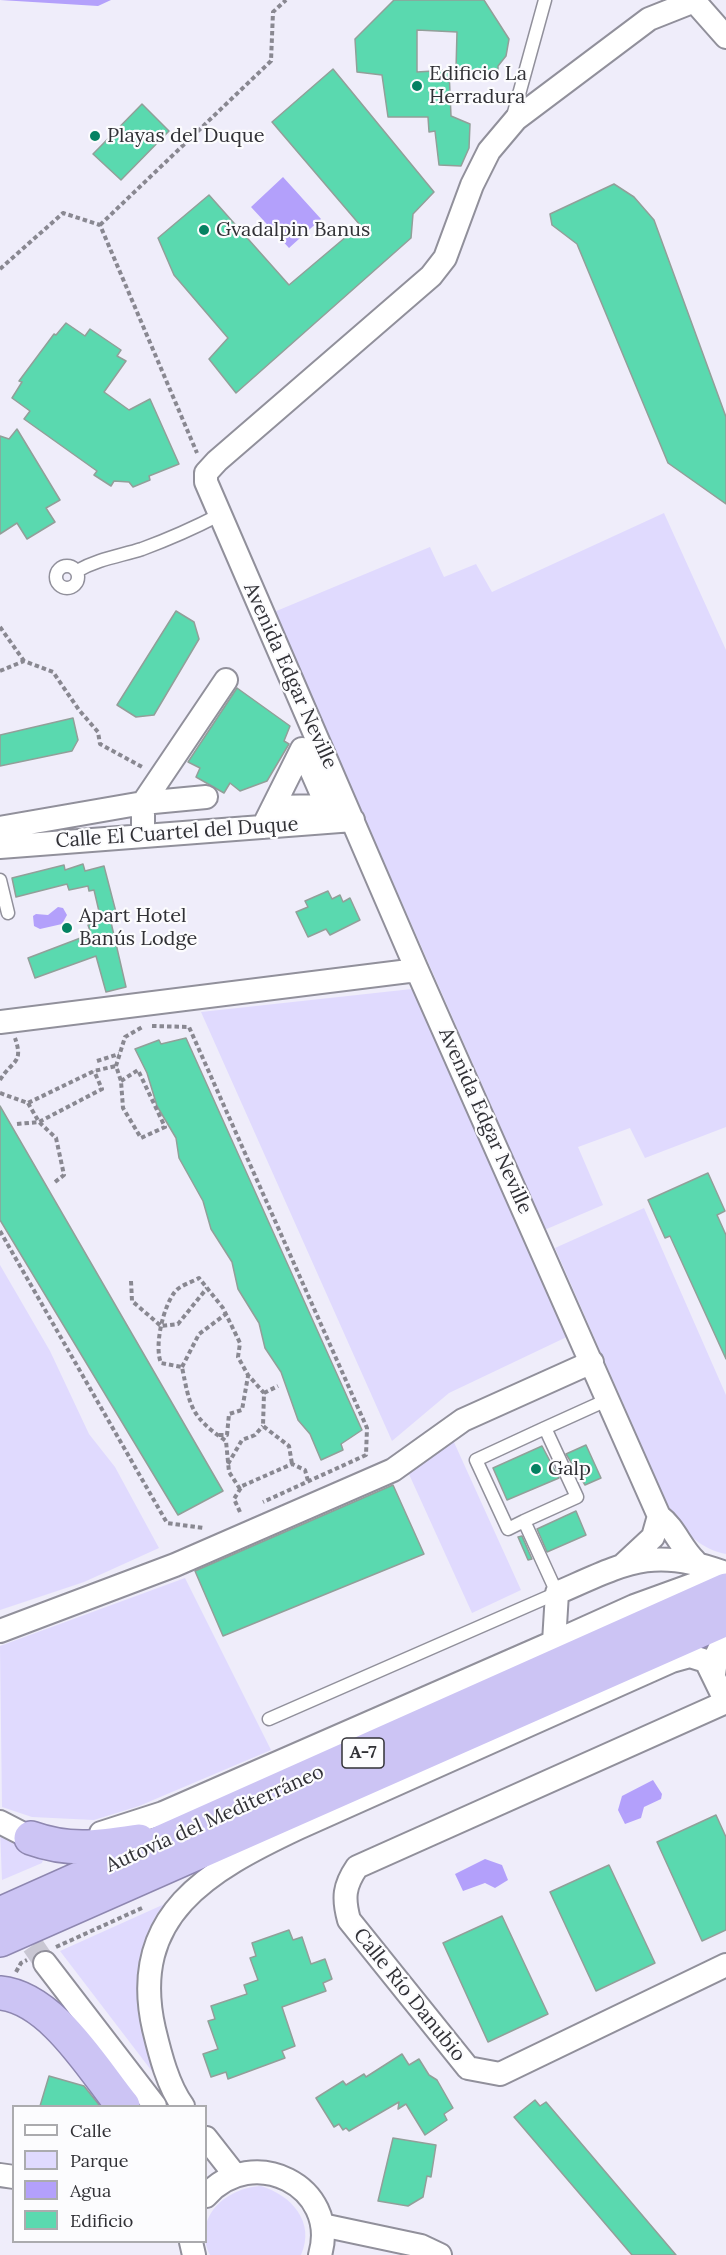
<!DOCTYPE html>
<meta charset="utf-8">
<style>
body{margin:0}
#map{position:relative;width:726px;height:2255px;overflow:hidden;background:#efedfa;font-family:Lora,serif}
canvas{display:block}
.legend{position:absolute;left:12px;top:2105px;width:195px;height:138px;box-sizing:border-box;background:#fcfcfe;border:2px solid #ababae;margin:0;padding:8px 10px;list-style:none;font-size:18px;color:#313136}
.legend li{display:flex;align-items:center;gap:12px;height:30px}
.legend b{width:30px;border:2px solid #ababae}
</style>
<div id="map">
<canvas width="726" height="2255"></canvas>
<ul class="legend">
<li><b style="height:8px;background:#fff"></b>Calle</li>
<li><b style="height:16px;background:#e0dafe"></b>Parque</li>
<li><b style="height:16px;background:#b3a0fb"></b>Agua</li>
<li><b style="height:16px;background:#5ad9af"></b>Edificio</li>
</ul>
</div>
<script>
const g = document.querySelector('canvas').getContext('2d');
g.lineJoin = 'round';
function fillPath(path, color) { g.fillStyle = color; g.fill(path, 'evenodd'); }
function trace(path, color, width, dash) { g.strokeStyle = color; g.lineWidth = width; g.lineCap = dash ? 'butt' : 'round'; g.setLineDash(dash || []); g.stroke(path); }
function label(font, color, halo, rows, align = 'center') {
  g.font = font + ' Lora,serif'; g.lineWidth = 4.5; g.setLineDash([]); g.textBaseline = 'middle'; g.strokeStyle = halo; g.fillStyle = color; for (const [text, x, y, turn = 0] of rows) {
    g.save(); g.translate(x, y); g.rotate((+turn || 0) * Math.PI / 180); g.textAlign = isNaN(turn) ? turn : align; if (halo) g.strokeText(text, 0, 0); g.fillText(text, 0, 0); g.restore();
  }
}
fillPath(new Path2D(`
 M664,513L726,650V1127L645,1158L630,1128L578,1147L603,1205L542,1231L499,1132L502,1130L274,612L430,547L444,577L476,564L492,592Z
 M421,988L573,1334L449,1393L392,1441L201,1012Z
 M644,1208L726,1395V1554C701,1549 687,1534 672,1515L555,1248Z
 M0,1265L50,1351L89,1434L115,1467L159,1548L84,1582L0,1610Z
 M453,1440L521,1590L472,1613L408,1472Z
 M185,1578L271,1750L139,1806L94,1820L32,1817L2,1807L0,1646Z
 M0,1830L46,1852L42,1863L2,1880Z
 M169,1902L147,1946L164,2087L60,1951Z
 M261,2186C291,2195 316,2222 301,2255H210C192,2217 226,2188 261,2186Z`), '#e0dafe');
fillPath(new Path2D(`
 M0,0H111L98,6Z
 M283,177L321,219L289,248L251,207Z
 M58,907L63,908L67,915L62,924L40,929L34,926L33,916L36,914L48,915Z
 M653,1780L662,1794L661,1799L644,1807L641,1818L625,1824L618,1810L622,1796Z
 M485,1859L502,1865L508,1880L495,1888L485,1883L463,1891L455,1874Z`), '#b3a0fb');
const building = new Path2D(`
 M394,0H484L509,39L506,56L498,66V73L456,69L457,32L417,30V72L449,70L451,116L470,124L469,148L461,166L439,165L435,131L429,132L428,117H388L382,75L357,72L355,39Z
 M333,69L434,192L413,214L411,238L236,393L209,359L228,338L174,275L158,238L209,195L289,285L360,225L272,122Z
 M142,104L169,131L121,180L93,154Z
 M614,184L634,197L654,220L726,417V504L668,463L577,244L552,225L550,214Z
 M66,323L85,336L90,329L121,350L117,356L126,361L104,392L129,410L150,399L179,464L149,476L150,480L133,487L129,482L114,481L111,486L94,475L97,471L24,419L30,411L12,398L22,382L19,381L54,334L56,335Z
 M17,429L60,500L46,508L55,522L27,539L17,523L0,534V436L9,439Z
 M176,611L194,622L199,639L154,715L136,717L117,705Z
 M237,688L290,726L284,741L289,744L267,781L240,791L230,783L224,793L196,777L200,768L188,762Z
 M73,718L78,740L72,751L0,766V735Z
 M83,864L85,871L104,866L117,916L110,918L126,987L106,992L96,956L35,978L28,958L91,934L88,925L101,920L94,890L89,891L88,886L69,890L67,884L16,897L12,878L64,865L65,870Z
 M328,891L332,899L340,895L343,902L350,898L360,920L330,935L326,929L308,937L296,912L308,907L305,901Z
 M186,1038L362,1430L341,1444L343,1450L321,1460L310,1434L298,1420L281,1372L265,1348L259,1323L238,1289L232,1262L211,1229L203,1201L179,1158L176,1138L157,1106L147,1073L135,1049L159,1040L161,1044Z
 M0,1106L223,1491L178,1515L0,1220Z
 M708,1173L725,1211L717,1215L726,1235V1359L670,1236L665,1238L648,1200Z
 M586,1445L601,1478L585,1485L566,1454Z
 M542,1446L559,1478L507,1500L493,1468Z
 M393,1485L424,1554L223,1636L195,1571Z
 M576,1511L586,1535L547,1552L537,1529Z
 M522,1536L532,1559L528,1560L518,1537Z
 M716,1815L726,1837V1930L702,1941L657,1842Z
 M609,1865L655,1963L596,1991L550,1892Z
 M502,1916L548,2014L488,2042L443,1943Z
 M289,1930L293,1940L302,1937L311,1964L325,1959L332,1979L323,1983L326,1991L282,2007L295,2046L282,2051L285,2058L228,2079L226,2072L211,2077L203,2054L218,2049L208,2021L215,2019L211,2006L247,1994L244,1985L258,1980L250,1958L256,1956L252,1943Z
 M402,2054L409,2065L419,2059L429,2075L437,2080L453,2108L444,2114L447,2120L425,2135L406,2104L398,2109L399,2102L349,2131L346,2128L343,2130L339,2124L334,2127L316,2098L343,2081L346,2085L364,2074L366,2077Z
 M49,2076L84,2086L100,2106H40Z
 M535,2100L540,2106L546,2102L676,2255H632L514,2117Z
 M393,2138L436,2145L431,2177L427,2176L423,2197L408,2206L378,2201Z`);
fillPath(building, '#5ad9af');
trace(building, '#929f99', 1.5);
trace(new Path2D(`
 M14,1918L45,1963`), '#c9c7d3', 22, [22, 11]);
const service = new Path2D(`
 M516,119L513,116L545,0
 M56 577a11 11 0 1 1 22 0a11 11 0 1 1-22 0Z
 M77,571C98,559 120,556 142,549C169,539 194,528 219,515
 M0,880L8,913
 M524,1521L508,1529L476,1460L545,1428
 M269,1719L557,1593L524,1521L577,1497L545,1428L609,1399`);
const minor = new Path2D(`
 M695,2L726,37
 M143,803L226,680
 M143,803L206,797
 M263,827L302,749L327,806L273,807
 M0,828L143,803V836
 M0,847L353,820
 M0,1022L417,970
 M695,1561C681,1548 675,1528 659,1516L417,970L206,482V473L217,461L431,276L445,258L472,185L489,151L516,119L649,19L697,0
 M624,1564L653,1537L659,1516
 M0,1631L175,1565L393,1470L463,1420L592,1362
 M554,1642L634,1606L725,1573
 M714,1674L717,1654L724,1639
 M726,1702L357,1867C344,1886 343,1898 349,1920L468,2068L500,2074L726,1965
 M0,1822L31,1838H44
 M101,1833L163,1813L554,1642L557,1593C624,1564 652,1545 725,1573
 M45,1963L155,2106
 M183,2106C168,2086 160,2054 154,2029C128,1915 209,1870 298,1828L672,1661L690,1656L706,1661L726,1702
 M206,2138L235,2175
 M0,2175L14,2177
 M206,2196C252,2143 340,2186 320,2255
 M322,2225L421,2246L440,2255
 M191,2242L194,2255`);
const trunk = new Path2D(`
 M31,1838C70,1852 99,1847 139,1841
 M0,1914L726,1590
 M0,1940L726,1619
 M0,1993C52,1998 93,2069 123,2106`);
trace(service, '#91909b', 15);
trace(minor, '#91909b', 26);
trace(trunk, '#8e87b0', 36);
trace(new Path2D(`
 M100,225L271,61L273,12L286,0
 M0,269L63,213L100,225L197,453
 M0,627L24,661
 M0,671L24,661L53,672L79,710L98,732L100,744L144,768
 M152,1026L189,1027L367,1428L366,1455L263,1502
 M97,1061L119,1054
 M0,1080C12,1060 24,1064 15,1038
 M121,1081L138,1070L165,1127L141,1138L123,1108L121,1081L116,1066L125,1037L144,1026
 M0,1093L28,1103L94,1071L116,1066
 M28,1103L39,1122L56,1138L64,1175L55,1182
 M17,1124L39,1122L102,1089L94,1071
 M0,1231L167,1523L204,1528
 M131,1281L132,1301L161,1326L178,1324L207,1288
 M182,1367L199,1334L226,1314
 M264,1393L278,1386
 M219,1435H227L229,1414L242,1410L248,1376
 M228,1464L242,1440L255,1435L263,1426
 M240,1489L229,1472L226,1441C191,1417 190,1407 182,1367L161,1363C154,1346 163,1308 174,1293C178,1286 192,1282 199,1278L223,1308L240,1343L238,1357L248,1375L264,1393L263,1426L289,1446L292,1464
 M240,1512L234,1499L242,1486L292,1464L305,1470L308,1481
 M56,1947L142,1908
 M16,1972L21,1963L27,1960`), '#898891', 4, [4.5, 3]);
trace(service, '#fff', 12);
trace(minor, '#fff', 22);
trace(trunk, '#ccc4f4', 33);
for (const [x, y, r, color] of [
 [417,86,6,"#058262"],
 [95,136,6,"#058262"],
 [204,230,6,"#058262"],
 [67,928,6,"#058262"],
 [536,1469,6,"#058262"]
]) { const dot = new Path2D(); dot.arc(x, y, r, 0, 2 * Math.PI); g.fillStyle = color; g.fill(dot); trace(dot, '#fcfcfe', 2); }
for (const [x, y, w] of [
 [363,1753,42]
]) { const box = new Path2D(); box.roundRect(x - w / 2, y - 15, w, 30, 4.5); g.fillStyle = '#fcfcfe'; g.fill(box); trace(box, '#313136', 1.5); }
label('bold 18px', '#313136', null, [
 ["A-7",363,1753]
]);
label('20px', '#313136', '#fcfcfe', [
 ["Edificio La",429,74],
 ["Herradura",429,97],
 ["Playas del Duque",107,136],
 ["Gvadalpin Banus",216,230],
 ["Apart Hotel",79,916],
 ["Banús Lodge",79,939],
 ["Galp",548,1469]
], 'left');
label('20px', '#313136', '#fcfcfe', [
 ["Avenida Edgar Neville",290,676,66],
 ["Calle El Cuartel del Duque",177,833,-4],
 ["Avenida Edgar Neville",485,1121,66],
 ["Autovía del Mediterráneo",215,1819,-24],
 ["Calle Río Danubio",409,1995,51]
]);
</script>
